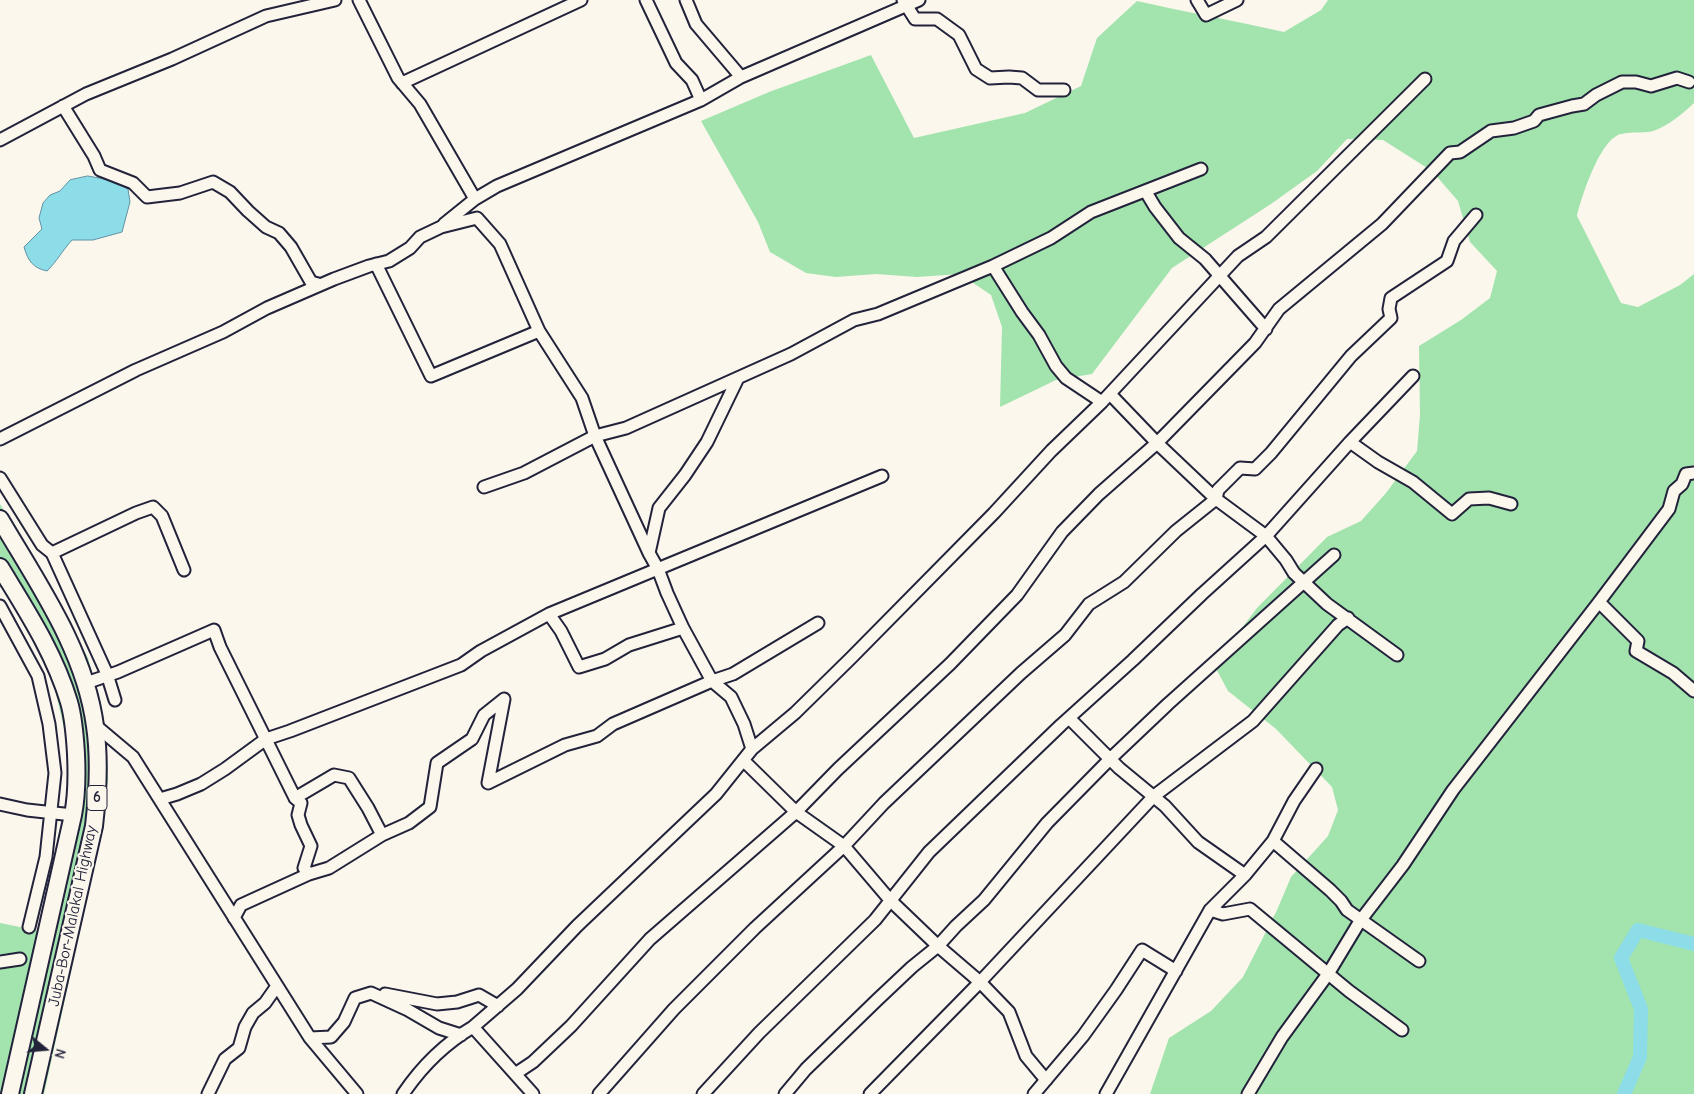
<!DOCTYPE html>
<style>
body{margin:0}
#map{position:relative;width:1694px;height:1094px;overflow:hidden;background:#fbf7ec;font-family:"Comic Neue",sans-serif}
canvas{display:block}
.north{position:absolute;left:20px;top:1024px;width:50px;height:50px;-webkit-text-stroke:4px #fbf7ec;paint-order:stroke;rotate:107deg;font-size:14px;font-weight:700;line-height:20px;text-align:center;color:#22223b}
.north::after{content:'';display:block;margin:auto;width:18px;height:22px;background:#22223b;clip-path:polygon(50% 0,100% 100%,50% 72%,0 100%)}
</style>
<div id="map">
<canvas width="1694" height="1094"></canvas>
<div class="north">N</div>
</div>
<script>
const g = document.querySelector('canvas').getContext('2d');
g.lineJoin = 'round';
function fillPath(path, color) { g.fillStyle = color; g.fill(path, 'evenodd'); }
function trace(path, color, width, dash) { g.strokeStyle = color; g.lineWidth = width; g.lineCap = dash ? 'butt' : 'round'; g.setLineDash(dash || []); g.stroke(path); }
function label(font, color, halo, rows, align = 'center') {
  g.font = font + ' "Comic Neue",sans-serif'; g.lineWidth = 4.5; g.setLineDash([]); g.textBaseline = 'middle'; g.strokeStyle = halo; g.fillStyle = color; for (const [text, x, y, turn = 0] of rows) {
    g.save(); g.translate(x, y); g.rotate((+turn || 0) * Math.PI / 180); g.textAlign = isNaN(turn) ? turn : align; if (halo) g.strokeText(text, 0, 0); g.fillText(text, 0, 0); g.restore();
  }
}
fillPath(new Path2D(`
 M1328,0H1694V103C1684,113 1670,124 1656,130C1646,134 1632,131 1621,134C1600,139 1582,196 1577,216L1621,303L1638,307L1680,285L1694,274V1094H1150L1169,1038L1211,1011L1243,977L1277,910L1291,877L1328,836L1338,810L1332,787L1276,729L1228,691L1214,665L1257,608L1327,537L1361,521L1386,493L1417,451L1420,415L1419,346L1461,320L1490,298L1497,271L1470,242L1458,201L1432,171L1383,140L1347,139L1317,171L1271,204L1172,268L1092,374L1056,380L1000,407L1002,327L991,295L960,274L917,277L876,274L836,277L806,273L770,252L758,222L701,121L769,92L871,55L914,138L1025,113L1081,86L1097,38L1137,1C1186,12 1235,21 1284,32L1321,10Z
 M0,504L62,607L88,658L101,703L106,733L108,780L99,845L44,1094H0V923L40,931L55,863L68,796V763L65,733L52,676L36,643L0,584Z`), '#a3e4ae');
const water = new Path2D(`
 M88,176L115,181L128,189L130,202L122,232L93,240H72C62,251 58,260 47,271C33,268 28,261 24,247L42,229L39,218L43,203L50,195L60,191L70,180Z`);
fillPath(water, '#8cdde8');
trace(water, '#6292a3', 1);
trace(new Path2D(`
 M1624,1094L1640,1057L1641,1009L1621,958L1638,930L1694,944`), '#8cdde8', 14);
const minor = new Path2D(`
 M359,0L398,78L420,104L475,199L444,224
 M646,0L676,63L692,80L701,100
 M686,0L696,24L741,77
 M903,0L915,19H937L959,35L976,69L990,78L1009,77L1022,78L1038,90H1064
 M1197,0L1206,15L1237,0
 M402,83L581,0
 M63,106L94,156L100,170L133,183L147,197L180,193L213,182L230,192L248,211L266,227L279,233L291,247L311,282L318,284
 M0,140L86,94L172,59L266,16L335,0
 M1146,192L1155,207L1179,238L1205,259L1266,329
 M475,199L497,186L701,100L741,77L919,0
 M376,264L431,376L539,331
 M993,266L1022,312L1039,335L1056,366L1066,378L1102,402
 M1110,394L1157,443L1216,499L1266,536L1286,560L1294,573L1327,604L1397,655
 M0,439L136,370L223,332L267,308L334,279L369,266L389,261L410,248L420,237L441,227L477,218L500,244L539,331L582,398L595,436L649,553L658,569L667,593L683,628L712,681L731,697L744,724L752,749
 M1350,442L1378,462L1413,482L1452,514L1469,499L1489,498L1511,504
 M0,478L42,545L52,553L107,674L115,700
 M484,487L524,473L595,436L626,428L791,354L854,320L878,314L993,266L1051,238L1091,212L1201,169
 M52,553L136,513L153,507L162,516L184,570
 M649,553L659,508L685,475L707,442L738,378
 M1599,602L1638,641L1636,651L1673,673L1694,691
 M0,606L38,676L49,724L55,773L46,857L29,927
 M549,614L882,476
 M86,683L118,672L214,630L220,647L295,798
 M1069,718L1119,768L1165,806L1198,842L1245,875
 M95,725L133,757L310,1038L357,1094
 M743,760L796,812L844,846L890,900L938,946L980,982L1009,1012L1026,1056L1046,1080
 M160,799L177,794L201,784L225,769L266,739L290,731L461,665L481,651L549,614L561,631L579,667L605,659L629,645L683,628
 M0,804L27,810L73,815
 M1273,841L1330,890L1341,901L1347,910L1419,961
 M309,874L329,868L382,835
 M1210,910L1223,914L1250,909L1349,991L1402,1030
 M234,918L241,905L309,874L304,868L311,846L301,825L298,815L301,803L295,798L334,775L349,778L368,808L382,835L409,823L430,807L437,763L472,739L484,715L504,699L488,783L565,745L597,736L613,724L712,681L733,674L818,623
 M0,962L20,959
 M385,994L437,1004L457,1002L479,995L498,1006
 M473,1027L517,989L577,926L716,794L752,749L795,713L851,658L994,513L1051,451L1102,402L1238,256L1266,237L1425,79
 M310,1038L331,1037L344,1022L355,998L371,993L408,1010L439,1028L461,1035
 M515,1074L533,1062L571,1026L650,939L796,812L838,769L950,664L1017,595L1062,532L1099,494L1157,443L1255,343L1279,309L1382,224L1450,153L1460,152L1491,131L1514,128L1534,121L1539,115L1572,106L1584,104L1596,95L1622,82H1636L1651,86L1677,78L1689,82
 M208,1094L225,1059L239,1048L245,1027L253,1013L265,1003L277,986
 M403,1094C422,1066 444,1044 473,1027L533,1094
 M599,1094L674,1009L755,928L844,846L884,803L1021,673L1065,635L1089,604L1124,582L1176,531L1216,499L1218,490L1240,468L1255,469L1271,453L1351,356L1391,318L1389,309L1391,298L1447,261L1454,241L1476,215
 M703,1094L759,1033L875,920L929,852L1061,725L1133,660L1202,594L1266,536L1350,442L1413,376
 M785,1094L806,1069L877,1000L912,967L938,946L956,926L984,900L1047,823L1110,759L1168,704L1334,555
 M870,1094L980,982L1154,796L1253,721L1338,625L1348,618
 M1034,1094L1083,1036L1116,990L1142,950L1176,971
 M1106,1094L1210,910L1245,875L1273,841L1294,801L1316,769
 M1248,1094L1282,1037L1328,974L1360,921L1403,865L1453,790L1599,602L1669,509L1674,491L1682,484L1686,474L1694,473`);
const highway = new Path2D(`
 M0,519C38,584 85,650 95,726C100,760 98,792 94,826L33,1094
 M0,567C26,610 54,652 69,702C74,719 75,737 76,754C77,775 77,795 73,815L10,1094`);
trace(minor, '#22223b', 15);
trace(highway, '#22223b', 20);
trace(minor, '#fbf7ec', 11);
trace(highway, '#fbf7ec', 16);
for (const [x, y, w] of [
 [97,798,20]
]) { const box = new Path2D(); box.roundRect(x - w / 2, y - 12.5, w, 25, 4); g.fillStyle = '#fbf7ec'; g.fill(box); trace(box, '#22223b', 1); }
label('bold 15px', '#22223b', null, [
 ["6",97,798]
]);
label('16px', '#22223b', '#fbf7ec', [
 ["Juba-Bor-Malakal Highway",73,916,-78]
]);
</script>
